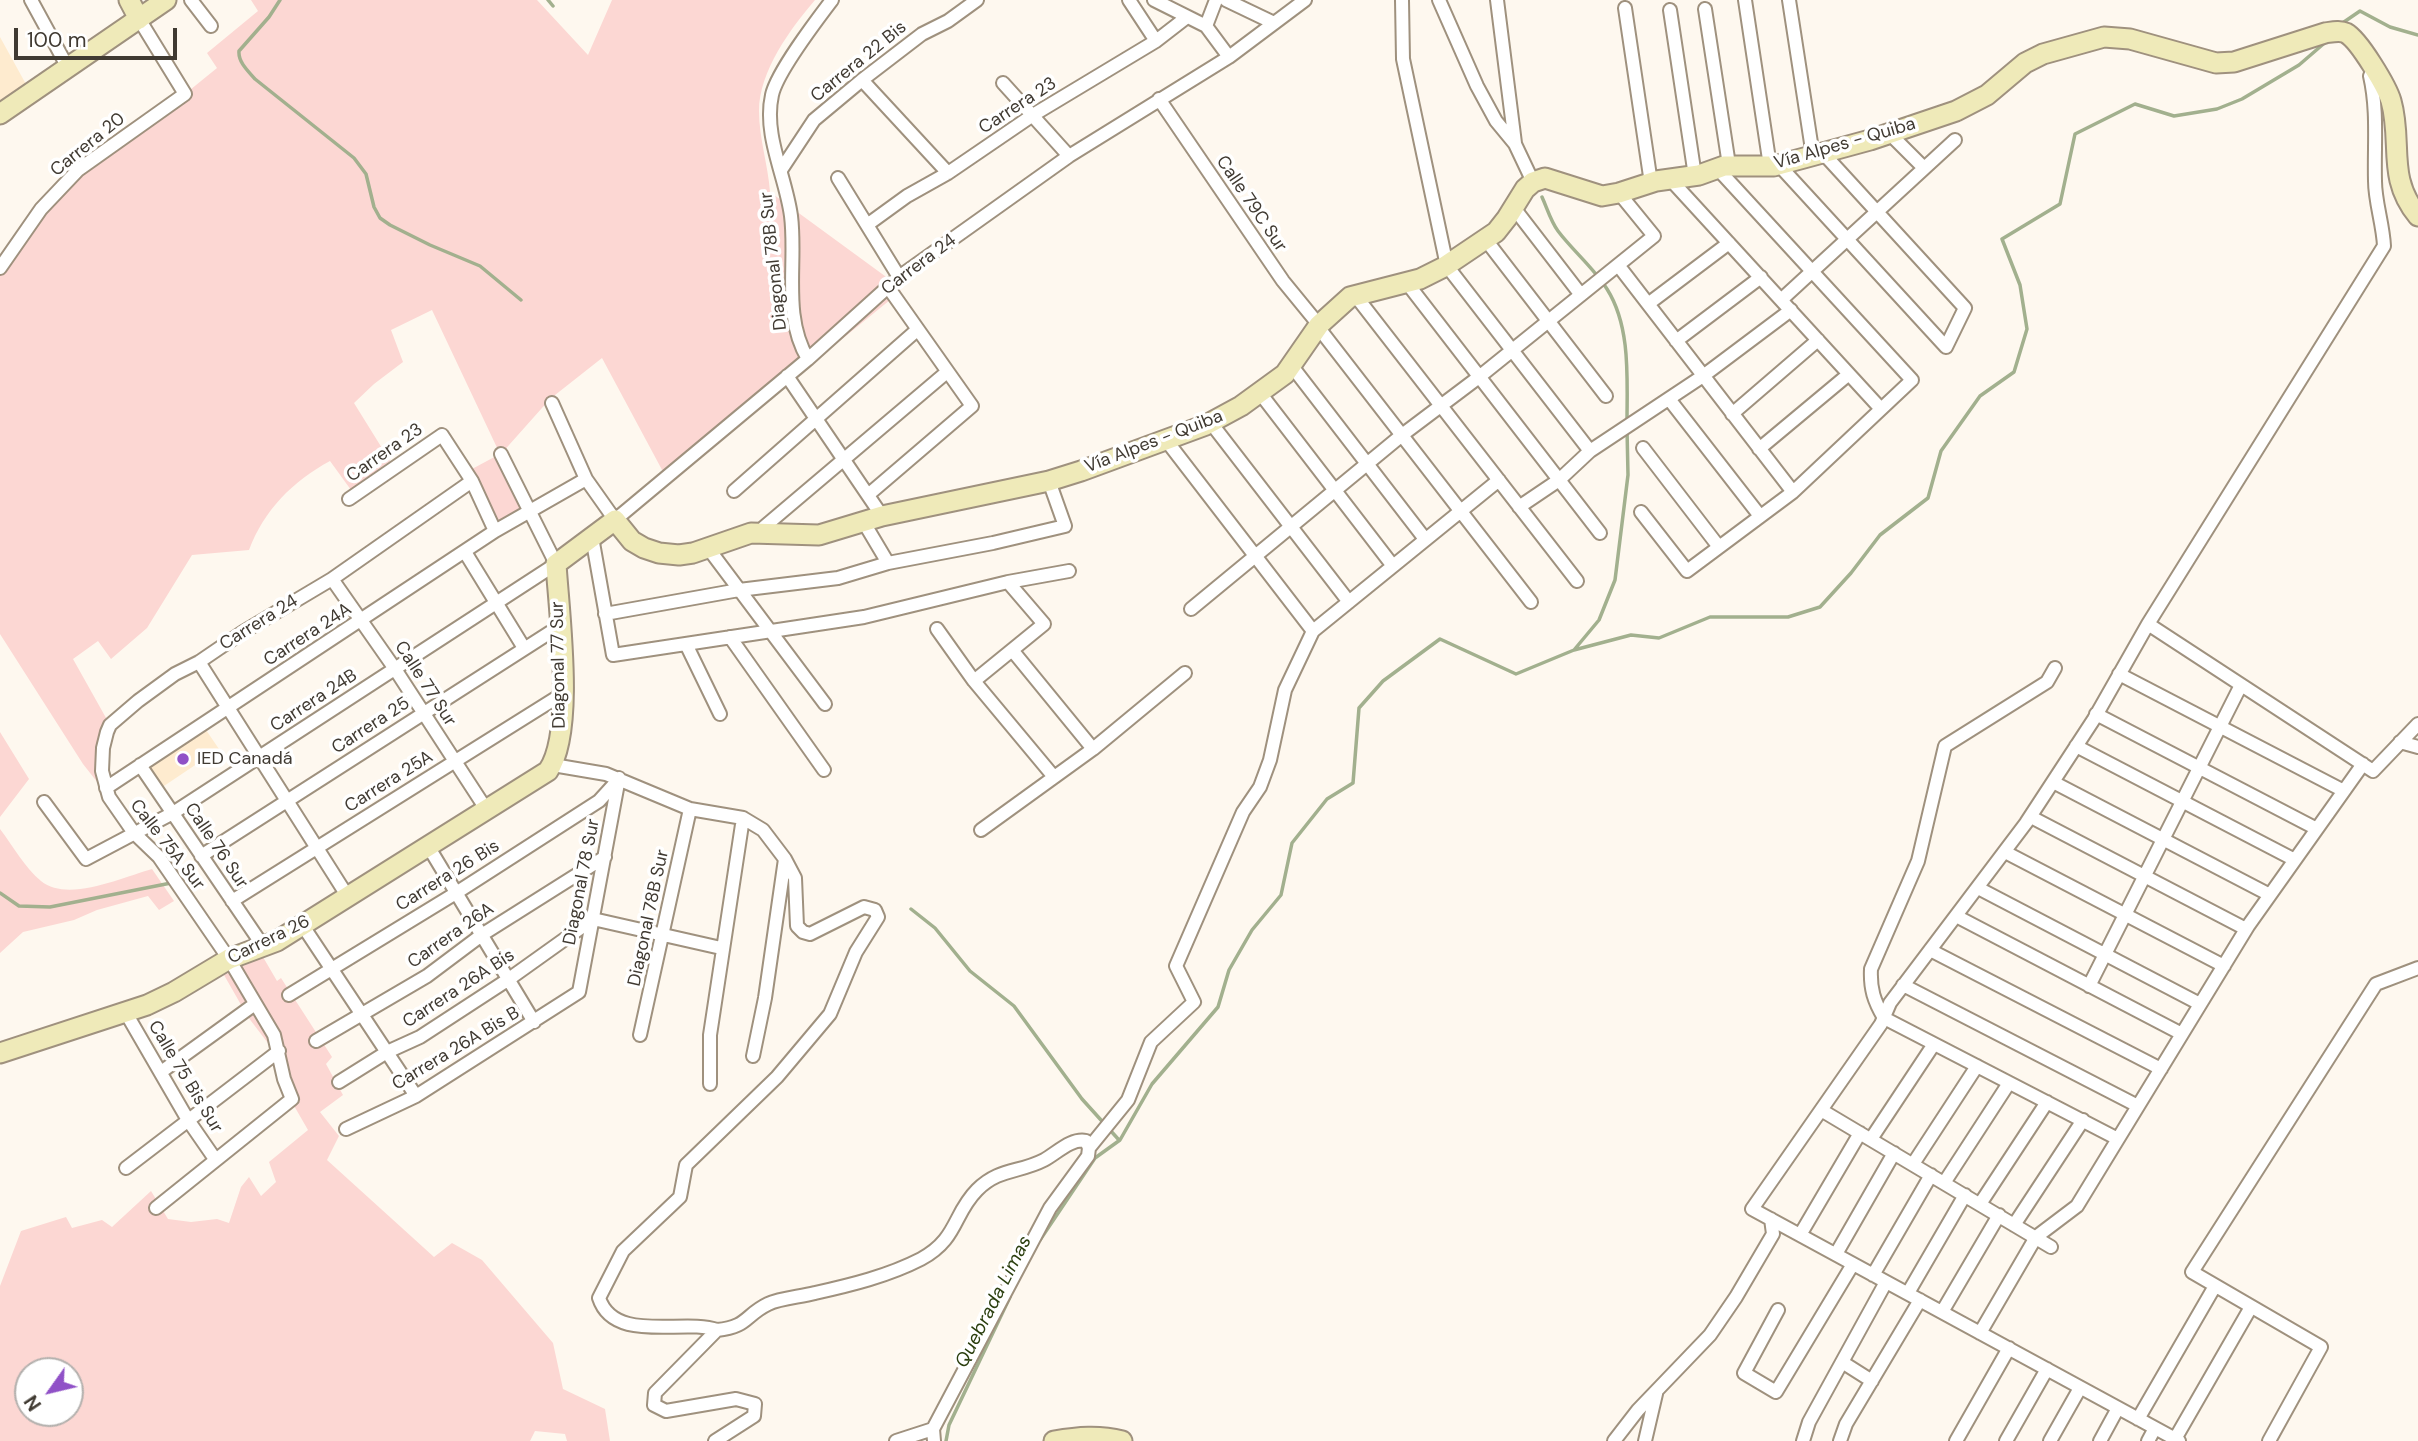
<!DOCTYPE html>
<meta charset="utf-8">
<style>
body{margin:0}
#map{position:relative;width:2418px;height:1441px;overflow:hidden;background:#fef8ef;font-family:"DM Sans",sans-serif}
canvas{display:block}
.north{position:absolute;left:14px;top:1357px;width:70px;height:70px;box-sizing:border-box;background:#fff;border:2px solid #b3b0ad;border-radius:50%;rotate:236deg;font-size:19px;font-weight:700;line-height:28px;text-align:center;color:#403a32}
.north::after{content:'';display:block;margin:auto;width:24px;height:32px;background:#9051c7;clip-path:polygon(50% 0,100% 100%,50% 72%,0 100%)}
.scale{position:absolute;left:14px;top:28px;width:163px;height:32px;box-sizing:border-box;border:4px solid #403a32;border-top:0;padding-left:9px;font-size:21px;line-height:24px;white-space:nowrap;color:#403a32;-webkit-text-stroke:5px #fff;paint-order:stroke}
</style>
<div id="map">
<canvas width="2418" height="1441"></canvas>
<div class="north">N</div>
<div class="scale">100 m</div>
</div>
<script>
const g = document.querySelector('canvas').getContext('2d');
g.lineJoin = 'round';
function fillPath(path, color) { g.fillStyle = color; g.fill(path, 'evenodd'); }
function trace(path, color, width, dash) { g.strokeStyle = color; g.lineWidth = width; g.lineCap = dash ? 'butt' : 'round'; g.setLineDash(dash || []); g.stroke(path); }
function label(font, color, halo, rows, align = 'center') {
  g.font = font + ' "DM Sans",sans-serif'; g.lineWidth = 7; g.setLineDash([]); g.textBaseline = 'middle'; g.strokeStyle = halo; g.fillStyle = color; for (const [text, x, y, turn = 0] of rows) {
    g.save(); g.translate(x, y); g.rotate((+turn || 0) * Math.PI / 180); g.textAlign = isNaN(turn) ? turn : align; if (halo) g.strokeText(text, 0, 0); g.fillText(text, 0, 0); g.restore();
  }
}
fillPath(new Path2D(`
 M0,37L27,86L0,106Z
 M206,730L219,749L161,788L148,769Z`), '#feebcf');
fillPath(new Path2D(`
 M251,0H537L588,55L612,0H815C791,28 759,71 759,111C759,138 768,165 770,192L889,279L901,291L668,481L602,358L550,399L501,454L527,508L499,523L472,469L500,454L432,310L391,330L403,362L374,384L354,403L390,461L351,490L330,461C293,481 264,510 249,550L192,555L147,628L111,659L98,641L73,659L110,725L107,732L109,797L83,764L0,634V268L78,170L185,94L217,68L207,53L258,11Z
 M0,732L29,779L0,817Z
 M0,829C13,846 25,868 41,881C68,903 123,877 152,869L174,901L159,910L148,896L97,910L74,920L23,932L0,953Z
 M263,957L277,981L281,978L332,1057L326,1064L343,1095L320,1112L339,1136L327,1160L434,1257L452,1243L482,1260L553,1343L563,1389L605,1409L610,1441H567L565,1434L535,1431L530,1441H0V1286L21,1231L66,1217L72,1228L102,1220L112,1227L151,1191L168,1219L191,1222L217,1219L229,1223L241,1187L249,1177L261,1196L276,1182L269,1162L308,1130L293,1104L300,1098L274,1051L248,1017L224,975ZM28,1371H70V1413H28Z`), '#fcd7d3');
trace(new Path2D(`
 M280,0L269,17L239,51C238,62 248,71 255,79L354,158L366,174L374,207L380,218L390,225L430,245L480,266L521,300
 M548,0L553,6
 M2341,24L2360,11L2390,27L2418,35
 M1542,197C1547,208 1551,222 1558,231C1573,251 1593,267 1607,289C1631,327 1627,379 1627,422
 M1574,650L1599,620L1615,580L1628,475L1627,429
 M0,893L19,906L50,907L171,883
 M911,909L935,928L970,971L1014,1006L1082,1099L1119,1140
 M1040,1240L1095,1158L1120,1140L1152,1084L1218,1007L1229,970L1252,930L1281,895L1292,843L1327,799L1353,783L1359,708L1383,681L1440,639L1516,674L1574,650L1631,635L1659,638L1710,617H1788L1820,607L1851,573L1880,535L1928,498L1941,451L1980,396L2014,372L2027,329L2020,285L2002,239L2060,204L2075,134L2135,104L2174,116L2217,109L2242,99L2299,65L2328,40
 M946,1441L949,1425L1010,1297`), '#a2b08e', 3.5);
const street = new Path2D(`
 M31,0L67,66
 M191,0L211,26
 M1129,0L1156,41
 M1154,0L1206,26L1229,57
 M1226,0L1274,23
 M1402,0L1403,59L1447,266L1590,451
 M1439,0L1477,86L1496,121L1515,144L1533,182
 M1497,0L1515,143
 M1745,0L1770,166
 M1789,0L1813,156
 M1625,8L1651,183
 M1705,9L1729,165
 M1670,10L1695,176
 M1206,26L1216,0
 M862,80L948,173
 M1003,83L1069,156
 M1159,99L1283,281L1319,325
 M1890,134L1924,168
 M1778,164L1946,347L1965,308L1823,153
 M781,170L814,120L862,80L922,34L948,21L977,0
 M838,178L899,277
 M1670,179L1881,409
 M1514,208L1581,295
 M867,225L907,196L948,173L1033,115L1156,41L1187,17
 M1486,240L1606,396
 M1618,265L1793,492
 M0,268L41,209L78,170L185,94L139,19
 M1407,283L1600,533
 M1355,295L1577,581
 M1781,300L1955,140
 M1648,304L1729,243
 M1318,327L1531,602
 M1676,341L1761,277
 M808,359C782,316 797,263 791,216C786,177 763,135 772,95C777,72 816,21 832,0
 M1291,365L1425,539
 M787,376L882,516
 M1260,393L1393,566
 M1669,399L1760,516
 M552,403L586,479L615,520L808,359L899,277L1069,156L1229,57L1305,0
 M1732,414L1818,340
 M1211,423L1349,602
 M1166,440L1313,631
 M1643,448L1719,547
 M1759,449L1849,374
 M734,491L917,330
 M868,495L972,406L888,287
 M349,499L442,435L472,481L495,531
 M1519,507L1559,480L1590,451L1703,376L1791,310
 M1641,512L1687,571L1793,492L1912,380L1716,167
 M863,521L888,563
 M762,533L764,527L947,372
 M592,537L613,655L864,617L1008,582L1044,624L974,681
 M708,548L825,704
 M465,552L524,648
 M332,579L395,669L486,809
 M1008,582L1069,571
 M1191,609L1402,435L1479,377L1654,236L1619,193
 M605,614L739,590L838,578L888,563L993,543L1065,526L1049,481
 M2148,624L2373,771L2418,724
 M937,629L974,681L1054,777
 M730,637L824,770
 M686,644L720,714
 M1012,650L1093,749
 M199,662L348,897
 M2055,668L2047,682L1945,746L1918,861L1871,969C1870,989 1874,1001 1884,1018L2118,1139
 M2119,674L2344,791
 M2096,714L2317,829
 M2400,742L2418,747
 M2076,746L2295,860
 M140,765L263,946
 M553,765L606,774L690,809L743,818L763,830L785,859L795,878L797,926L803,932L810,934L864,907L875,910L878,917L856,952L830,1014L777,1077L686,1165L680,1197L623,1251L599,1298C614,1344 684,1318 717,1330L655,1393L654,1405L666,1411L736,1399L755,1404L754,1416L715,1441
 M2053,782L2270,895
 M106,788L495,531L586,479
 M44,802L86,859L173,813L556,564L501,454
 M2031,817L2246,929
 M981,830L1093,749L1185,673
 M428,846L534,1022
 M2005,852L2224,966
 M201,856L560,626
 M1978,888L2200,1004
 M232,901L564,693
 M1956,916L2182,1034
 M303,926L416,1096
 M1930,950L2161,1069
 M1903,985L2138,1106
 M2089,986L2241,685
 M289,995L456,893L599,801L619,779
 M126,1013L188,1120L215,1159
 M640,1035L690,809
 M316,1041L427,976L483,934L605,857
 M753,1056L765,998L785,859
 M161,1072L255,1004
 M339,1082L387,1052L420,1037L509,979L593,919L721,948
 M710,1084V1035L743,818
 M1821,1110L2051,1247
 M346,1129L416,1096L579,992L619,778
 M1871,1139L1934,1044
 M1089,1148L1128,1100L1151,1042L1194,1002L1176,966L1243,812L1260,787L1270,760L1285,690L1313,631L1499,480
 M1913,1164L1977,1066
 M126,1168L279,1051
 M1944,1183L2009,1083
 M1980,1204L2047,1102
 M156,1208L292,1099L284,1079L274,1035L229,959L159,857L134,833L109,797L102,771L103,748L107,732L110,725L138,701L175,674L199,662L243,632L332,579L472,481
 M2014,1225L2083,1120
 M1800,1235L1860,1133
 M1836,1254L1894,1153
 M1873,1275L1931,1175
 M1908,1293L1965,1195
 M1778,1310L1744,1373L1776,1392L1853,1264
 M1942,1312L1999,1215
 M717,1330C748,1327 745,1315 768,1304C781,1298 800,1297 815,1293C851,1285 888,1276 921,1259C958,1239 953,1214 977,1190C999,1168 1019,1173 1044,1160C1057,1153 1071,1138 1086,1141L1089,1148L1088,1156L1050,1208L933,1429L934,1441
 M1980,1333L2036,1237L2077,1206L2248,926L2363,764
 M1842,1362L1872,1381
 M2138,1419L2215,1286
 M2175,1439L2251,1307
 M896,1441L933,1429
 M1614,1441L1638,1410L1710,1335L1736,1297L1773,1234L1771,1219
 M1645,1441L1656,1394
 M1803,1441L1809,1422L1886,1282
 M1840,1441L1846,1424L1920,1300
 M1956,1441L2009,1348
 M2006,1441L2047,1369
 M2050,1441L2080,1388
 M2100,1441L2118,1408
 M2148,1441L2155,1428
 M2179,1441L1752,1209L1881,1024L1890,1003L2026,823L2094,719L2148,624L2384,246C2383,224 2375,202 2375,181C2374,145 2378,111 2370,76L2374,69
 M2269,1441L2321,1347L2192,1272L2376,984L2418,968`);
const secondary = new Path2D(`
 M129,0L139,19
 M0,114L166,0
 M0,1053L147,1005L174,992L229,959L277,941L548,771C575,732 559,613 556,564L615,520L632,541L644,548L659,553L679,555L693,553L751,533L819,535L882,516L1049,481L1081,471L1206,425L1241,406L1285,374L1319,325L1350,297L1420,279L1444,267L1496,232L1507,218L1525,189L1533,182L1545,178L1602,196L1619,193L1656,181L1699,175L1724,166H1774L1804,158L1870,140L1956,111L1987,95L2025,63L2043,54L2104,37L2130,39L2216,63L2234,62L2325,33C2332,32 2340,30 2346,33C2359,40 2387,87 2391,101C2403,143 2386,177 2418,216
 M1054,1441C1078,1437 1099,1435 1122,1441`);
trace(street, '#9f917e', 16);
trace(secondary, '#9f917e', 23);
trace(street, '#fff', 12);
trace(secondary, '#efeab9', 19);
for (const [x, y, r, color] of [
 [183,759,7,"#9051c7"]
]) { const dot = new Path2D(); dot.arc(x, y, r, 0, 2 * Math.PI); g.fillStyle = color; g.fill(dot); trace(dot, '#fff', 2.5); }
label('18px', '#403a32', '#fff', [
 ["Carrera 22 Bis",859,62,-39],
 ["Carrera 23",1018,106,-33],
 ["Vía Alpes - Quiba",1845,144,-16],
 ["Carrera 20",88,145,-39],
 ["Calle 79C Sur",1251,204,56],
 ["Diagonal 78B Sur",774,261,-96],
 ["Carrera 24",919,265,-37],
 ["Vía Alpes - Quiba",1154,442,-21],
 ["Carrera 23",385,453,-35],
 ["Carrera 24",259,623,-32],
 ["Carrera 24A",308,635,-33],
 ["Diagonal 77 Sur",559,665,-91],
 ["Calle 77 Sur",425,684,57],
 ["Carrera 24B",314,701,-33],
 ["Carrera 25",371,726,-33],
 ["Carrera 25A",389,782,-32],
 ["Calle 75A Sur",167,845,52],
 ["Calle 76 Sur",216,846,56],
 ["Carrera 26 Bis",448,876,-32],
 ["Diagonal 78 Sur",582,882,-79],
 ["Diagonal 78B Sur",649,918,-78],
 ["Carrera 26A",451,936,-35],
 ["Carrera 26",269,940,-26],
 ["Carrera 26A Bis",459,989,-33],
 ["Carrera 26A Bis B",456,1049,-31],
 ["Calle 75 Bis Sur",185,1077,59]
]);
label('18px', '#403a32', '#fff', [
 ["IED Canadá",197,759]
], 'left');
label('italic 19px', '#2b3f0f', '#fff', [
 ["Quebrada Limas",994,1302,-63]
]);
</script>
